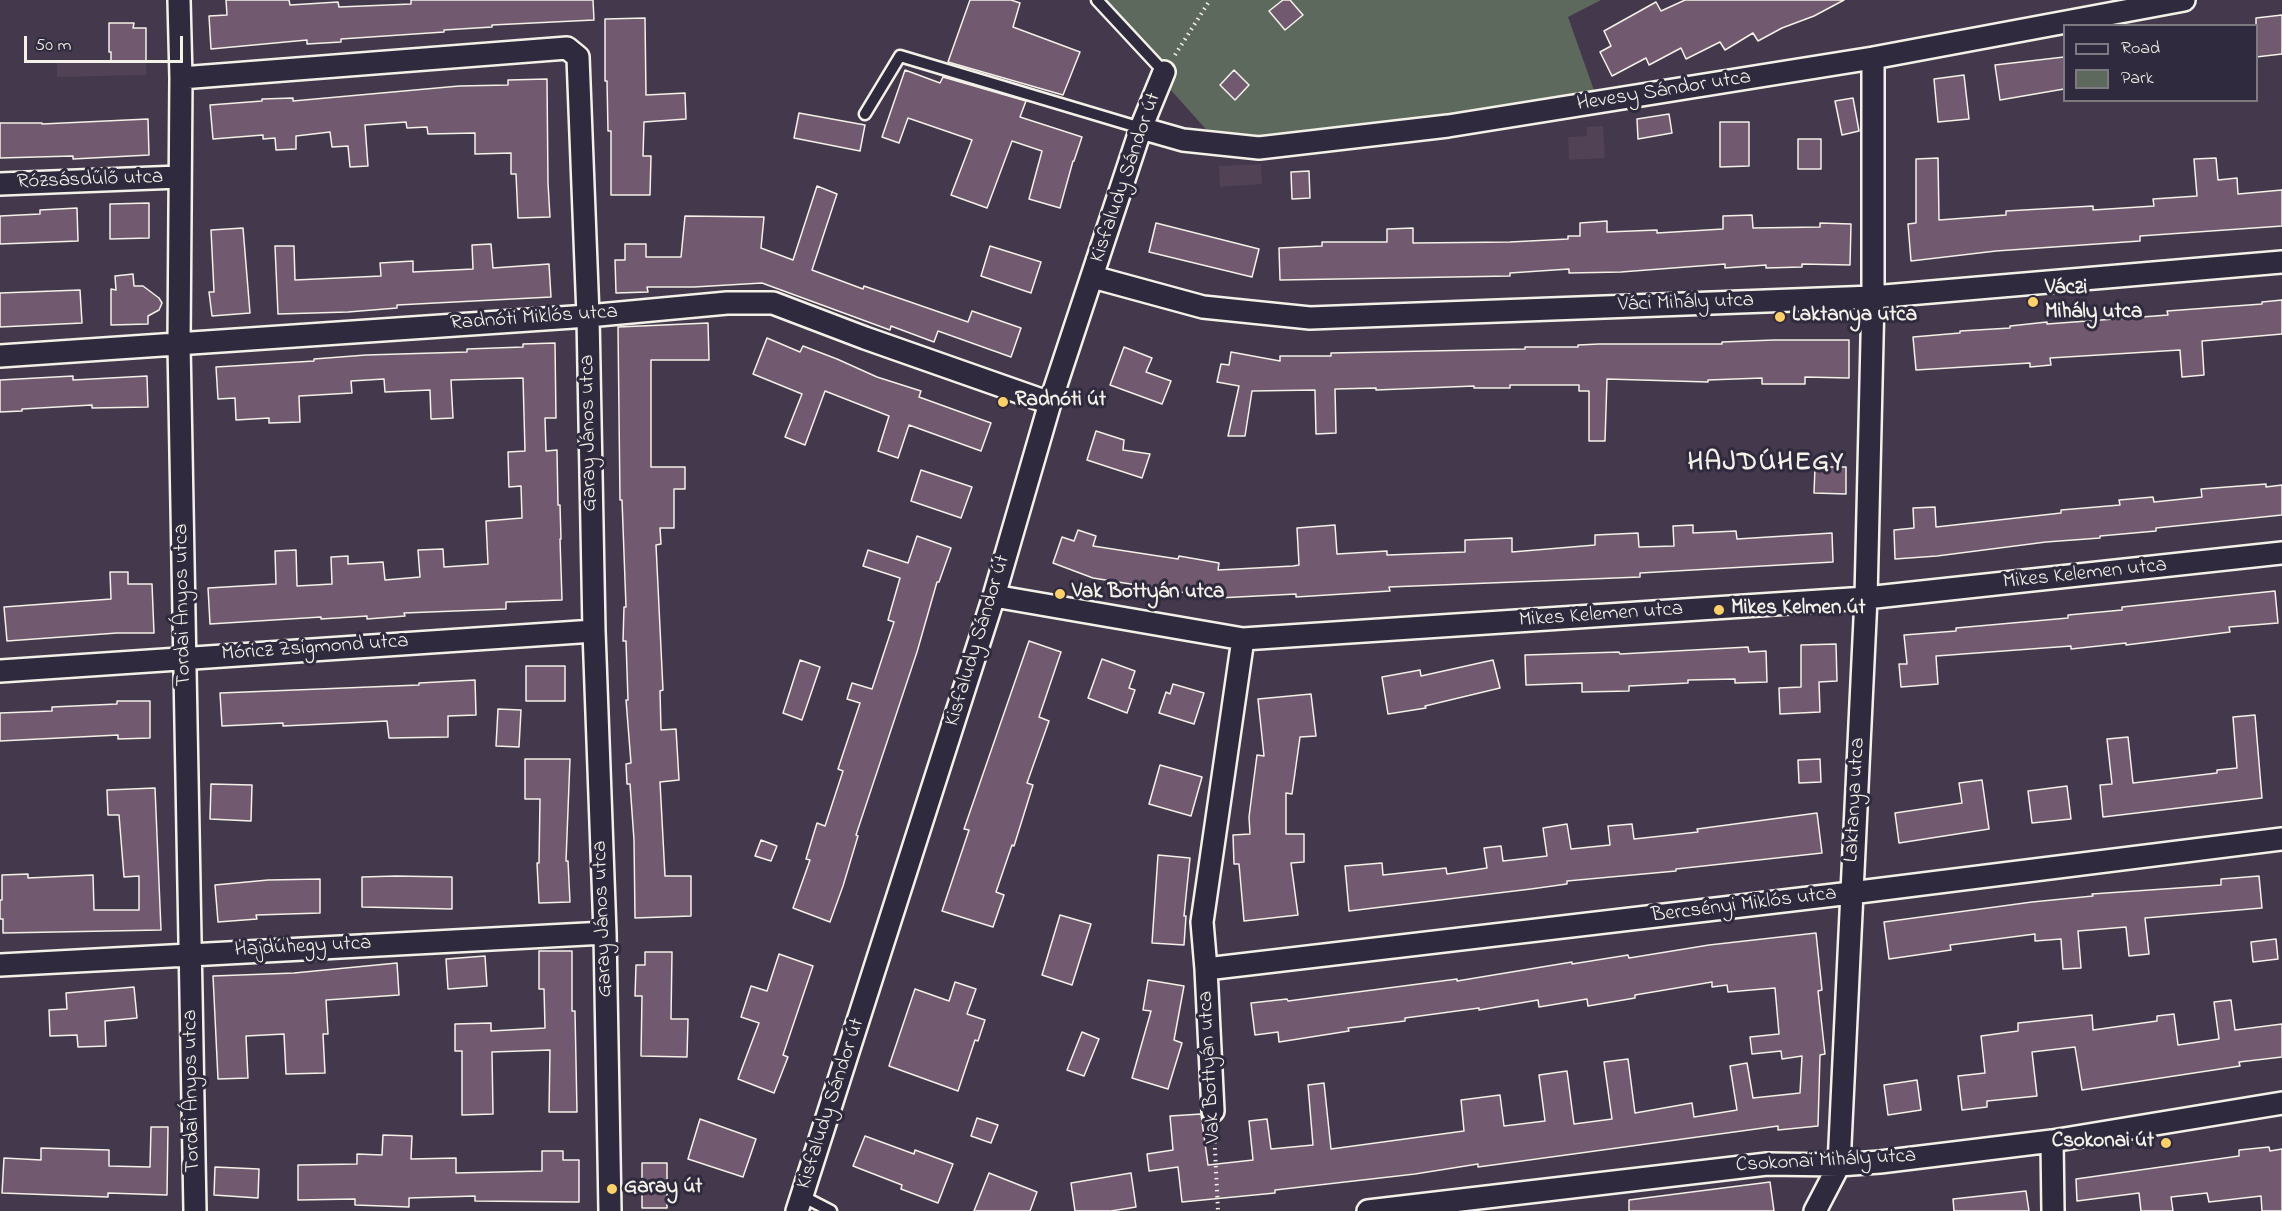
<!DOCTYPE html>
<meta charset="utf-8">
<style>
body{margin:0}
#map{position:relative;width:2282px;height:1211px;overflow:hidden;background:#43384c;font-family:"Indie Flower",sans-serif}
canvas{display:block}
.legend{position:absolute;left:2063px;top:24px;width:195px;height:78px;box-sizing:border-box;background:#2f2a3d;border:2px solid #7e7a81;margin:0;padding:8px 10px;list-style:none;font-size:18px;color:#f4f1e8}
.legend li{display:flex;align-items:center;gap:12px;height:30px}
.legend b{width:30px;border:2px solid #7e7a81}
.scale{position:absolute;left:24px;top:36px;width:159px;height:27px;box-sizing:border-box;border:3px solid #f4f1e8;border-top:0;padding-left:8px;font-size:18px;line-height:21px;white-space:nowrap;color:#f4f1e8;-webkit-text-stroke:4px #2f2a3d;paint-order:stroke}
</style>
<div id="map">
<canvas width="2282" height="1211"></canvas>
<ul class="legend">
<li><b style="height:8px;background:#2f2a3d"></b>Road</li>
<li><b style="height:16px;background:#5e695e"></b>Park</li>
</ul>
<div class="scale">50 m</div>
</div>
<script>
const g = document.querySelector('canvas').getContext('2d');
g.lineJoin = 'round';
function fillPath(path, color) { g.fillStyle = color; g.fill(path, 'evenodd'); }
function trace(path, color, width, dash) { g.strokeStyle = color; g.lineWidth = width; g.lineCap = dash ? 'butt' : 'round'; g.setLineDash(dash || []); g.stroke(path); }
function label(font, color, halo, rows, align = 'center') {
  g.font = font + ' "Indie Flower",sans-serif'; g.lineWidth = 6; g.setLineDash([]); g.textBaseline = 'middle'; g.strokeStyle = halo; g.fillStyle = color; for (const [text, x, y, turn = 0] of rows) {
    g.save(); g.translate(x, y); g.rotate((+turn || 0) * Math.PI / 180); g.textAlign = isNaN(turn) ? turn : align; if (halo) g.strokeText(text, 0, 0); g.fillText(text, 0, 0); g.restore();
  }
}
fillPath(new Path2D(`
 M146,61V75L57,77V62Z
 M1603,126L1605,158L1569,160L1568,137L1587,136L1586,127Z
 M1261,164L1262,184L1220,187L1219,166Z`), '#514256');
fillPath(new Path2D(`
 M1090,0H1601L1568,17L1596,96L1221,146Z`), '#5e695e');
const building = new Path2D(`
 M226,0H289L290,5L338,2L339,7L411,4V0H593L594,20L492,25V27L444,30V32L341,39V42L307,44V40L211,49L209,16L227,15Z
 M970,0H1011L1020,3L1013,27L1080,52L1063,95L948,62Z
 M1283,0H1290L1303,15L1285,30L1269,11Z
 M1685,0H1844L1814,16L1782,28L1758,41L1753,33L1725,50L1720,42L1686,59L1681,48L1649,65L1646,58L1612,76L1600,52L1611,46L1604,31L1656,2L1661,11Z
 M2282,15V54L2256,57V18Z
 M645,18L646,95L685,93L686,119L644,122L643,156H651L650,195H611V131H608L607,81H605V19Z
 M109,23H134L133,28H146V61H111V52H109Z
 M2064,57V89L2000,100L1995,65Z
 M905,70L940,83L943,77L1026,101L1020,117L1082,137L1074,161H1073L1060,208L1029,199L1042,151L1012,141L987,208L951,195L972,140L908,118L899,143L882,137Z
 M1234,70L1249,85L1235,100L1220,85Z
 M1964,75L1969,119L1938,122L1934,79Z
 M547,79L548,183L550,217L518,218L516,174H511V153L475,154V133L428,134L427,127L407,128L406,122L365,125L368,166L350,167L348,146L332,147L330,132L296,136V149L276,150L275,138L263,139V135L213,139L210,105L262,101V99L293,98V101L459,86L508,85V80Z
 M1853,98L1859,131L1842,135L1835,101Z
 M799,113L865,125L860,151L794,138Z
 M1669,114L1672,133L1638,139L1637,119Z
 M148,119L149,155L73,159V156L0,158V123H42V124Z
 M1720,122H1749V166L1720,167Z
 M1798,139H1821V169H1798Z
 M1938,158L1939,220L2006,215V211L2093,206V210L2154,206L2153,199L2197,196L2194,159L2216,158L2218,180L2237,178L2238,194L2282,190V226L2140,236V241L1996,251L1911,261L1908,224L1916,223V159Z
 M1309,171L1310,198L1292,199L1291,172Z
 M817,186L837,194L812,270L863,289L864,286L968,322L972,311L1021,328L1011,357L938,331L934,342L891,326L890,330L762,283L694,287H647L648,292L616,293L615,260H625V244H646V257H681L685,216L764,217L761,248L793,260Z
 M149,203V238L110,239V204Z
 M77,208L78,241L0,244V216L40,214V210Z
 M1752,215L1753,228L1820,227V223L1851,224L1850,265L1802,264V267L1766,268V265L1725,268V264L1621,272L1569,273V269L1510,273V276L1280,280L1279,248L1322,246V242H1387V229L1413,228V243L1510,242L1568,239V236H1580V223L1607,221V232L1657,230V233L1723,229V216Z
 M1156,223L1259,249L1252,277L1149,252Z
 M243,228L250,313L212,316L209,292H214L211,230Z
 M491,244L493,268L549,264L551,297L397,305V308L348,312L278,314L275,246H294L295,280L381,276L380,263L413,261V272L473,269L472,245Z
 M990,246L1041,262L1031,293L981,276Z
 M133,274L134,286H143L159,298L162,303L159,310L148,316V324L111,325V289L116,290L115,276Z
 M80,290L82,323L0,327V293Z
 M2282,300V334L2202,341L2204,375L2182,377L2180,350L2050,358L2051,365L2030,367V363L1916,370L1913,337L1960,333V331L2010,328V326L2047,322V324L2168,315L2167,311L2262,304V302Z
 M708,323L709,360H651V467H685V489H674V528H660L661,544L656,545L663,690L660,691L661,730L676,729L679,780L660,782L665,876H691V916L635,918L634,840L630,784H627L626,764L631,763L626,700H628L626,641H623L624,607H626L622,500H620L618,327Z
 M767,338L800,352L803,346L837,359L877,377L921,391L919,397L991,423L981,451L909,425L898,458L878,451L889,416L825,391L805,445L785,437L802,394L753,374Z
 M1774,340H1849V378L1805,377V384H1762V378L1708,380V382L1607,379L1605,441H1589V391H1579V385H1510V388H1474V386L1376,390V388L1335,389L1336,433L1316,434L1315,390L1252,391L1245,436H1228L1239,386L1217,382L1221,364L1229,365L1231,352L1280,361V356H1331V353L1525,349V347H1578V345L1599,344H1722V342Z
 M555,343L556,418H545L546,451L557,450L558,505H560L561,539H560L562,600L506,602V609L404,613L405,616L367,619V616L321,619V617L210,624L208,588L276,584L275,551L296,550L297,586L332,584L331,557L348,556V564L383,562L385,580L420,577L418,550L443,549L444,567L488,564L486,521L522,518L521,486L509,487L508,452L525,451L523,378L451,380L453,418L431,419L430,390L385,392L384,379L351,381L352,393L299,396L300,422L269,423V418L236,420L235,398L218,399L216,367L314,361V359L366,355L467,352V349L523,347V344Z
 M1124,347L1152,358L1146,372L1171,381L1162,404L1110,385Z
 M73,376V380L147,376L148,407L92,408V405L22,409V411L0,412V380Z
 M1096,431L1124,440L1123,450L1150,454L1142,478L1087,460Z
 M1815,467H1846V494L1814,493Z
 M921,470L972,487L961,518L911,501Z
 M2266,484V487L2282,485V515L2156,528V531L2100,536V538L2046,542L1937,556L1895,559L1894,530L1914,528L1913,508L1935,507L1936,527L2061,513V510L2120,505L2119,500L2153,497L2154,502L2202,497L2201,489Z
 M1335,525L1337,554L1387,551V555L1465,552V540L1512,538V552L1595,545V535L1638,533L1639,547L1674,546L1673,526L1693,525V533L1736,531L1737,539L1832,533L1833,562L1640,573V577L1389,587L1390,591L1296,597V594L1218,598L1093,578L1053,563L1062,537L1074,541L1078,530L1096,536L1093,546L1178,559L1179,556L1219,563L1218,570L1293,566L1299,565L1297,528Z
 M917,536L951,548L939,582H937L917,652L856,835L858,836L843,886L830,922L793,908L810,860L806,859L817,823L825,826L843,771L838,769L860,703L847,699L852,683L872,689L894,622L888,620L900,578L863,566L868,550L908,563Z
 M110,572H128V584H152L154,633H117L7,641L4,607L111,599Z
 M2275,591L2278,623L2229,627L2230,632L2126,645V643L2071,649V646L1936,656L1938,684L1901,687L1899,664H1907L1904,635L1956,631V628L2068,618V615L2122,610V607Z
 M1029,641L1061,652L1039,717L1049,721L1027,783L1033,785L1014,846L1012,845L996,892L1004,895L993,927L942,911L969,830L964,829Z
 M1836,644L1837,681L1819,682L1820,712L1780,714L1779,688L1801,687V645Z
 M1748,647L1749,652L1766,651L1767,682L1735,683V679L1688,680V683L1629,686V691L1582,692V683L1526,685L1525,655L1619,652L1620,654Z
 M1102,659L1135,671L1129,688L1135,690L1127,713L1088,698Z
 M800,660L820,667L802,720L783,713Z
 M1493,660L1500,688L1425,706L1426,708L1388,714L1382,677L1420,670L1421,676Z
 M526,666H565V701H526Z
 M475,680L476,715L448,716V737L389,738L387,721L283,726V723L222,726L220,693L419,685V683Z
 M1173,684L1204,693L1194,724L1159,713L1166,692L1170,694Z
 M1311,694L1316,736L1300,737L1292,794L1286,793V834H1304V862L1291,863L1298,915L1244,921L1239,864H1234L1233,835L1250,834L1249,817L1257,755L1264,756L1258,699Z
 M117,701H150V738L118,739V735L0,741V713L52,711V707L117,704Z
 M498,709L521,710L519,747L496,746Z
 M2255,715L2262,798L2103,817L2100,785L2112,784L2107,739L2128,737L2133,783L2217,773V770L2237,768L2233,717Z
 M525,759H570L566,861H568L570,902L539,903L537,863H539L540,799H525Z
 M1820,759L1821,782L1799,783L1798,760Z
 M1160,765L1202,777L1191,816L1149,804Z
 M1982,780L1989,829L1899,843L1895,813L1962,803L1959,783Z
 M211,784L252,785L251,821L210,819Z
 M2067,786L2071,819L2032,823L2028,791Z
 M155,788L161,930L3,933V919H0V900H2V875L28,874V878L93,875L94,910H139V876L124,877L119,815H108L107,790Z
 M1817,813L1822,853L1676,869V871L1567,881V884L1531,889L1349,911L1345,866L1382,863L1383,875L1446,868L1447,874L1487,868L1484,848L1501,846L1503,861L1547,856L1543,828L1567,824L1571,849L1610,845L1608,826L1632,824L1634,839L1698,832L1697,829Z
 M761,840L777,846L771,861L755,856Z
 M1158,855L1190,858L1184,916H1186L1184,945L1152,943Z
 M396,876L452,877V909L362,907V877Z
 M2259,876L2262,908L2145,918L2149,954L2129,956L2126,927L2078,931L2081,968L2063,969L2061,939L2035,941V934L1950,945L1951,950L1889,959L1884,922L2032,902L2093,896L2092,894L2221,885V879Z
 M320,879V913L256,915L257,919L218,922L215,885L268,880Z
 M1060,915L1091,924L1072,985L1042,975Z
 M1816,933L1822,990L1818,991L1825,1054L1820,1055L1818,1126L1778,1130V1126L1478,1167V1164L1415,1174L1275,1190V1193L1182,1202L1178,1167L1149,1171L1147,1154L1173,1150L1170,1116L1201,1114L1208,1165L1253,1160L1249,1121L1267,1119L1271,1149L1313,1145L1308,1085L1324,1083L1331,1149L1464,1131L1461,1100L1500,1095L1504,1126L1545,1121L1539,1075L1567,1071L1574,1124L1612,1119L1604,1062L1628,1059L1635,1113L1692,1103L1694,1117L1737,1110L1730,1066L1747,1063L1753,1098L1800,1093L1802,1056L1782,1059L1781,1051L1752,1054L1750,1037L1779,1034L1775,988L1728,992L1727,985L1712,987V982L1635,995V998L1588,1006L1587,999L1539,1007L1538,1000L1479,1010V1008L1405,1018V1021L1348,1028L1349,1031L1279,1042L1278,1032L1255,1035L1251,1003L1287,999L1288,1001L1457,979V981L1572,962V964L1628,955L1629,958L1709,945Z
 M2276,939L2278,959L2253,962L2251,942Z
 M539,951H572V1011H575L577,1112H549L550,1050L492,1052L493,1114L462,1115V1051H455V1024L491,1023V1031L545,1028L544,989H539Z
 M645,952H672L671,1019H688L687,1057L641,1056L642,996H635L636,965H645Z
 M779,954L813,966L783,1055L788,1057L774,1093L738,1079L759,1023L741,1017L751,986L767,991Z
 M485,956L487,986L448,989L446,959Z
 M397,963L399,995L326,1000L328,1034H323L325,1073L286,1074L284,1034L246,1036L248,1078L218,1079L213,976L294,973Z
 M1148,980L1184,986L1174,1040L1182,1043L1168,1089L1132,1078L1151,1011L1143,1010Z
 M955,982L976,989L967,1014L985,1020L978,1041L975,1040L958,1091L889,1066L915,989L949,1001Z
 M134,987L137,1018L105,1021L106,1046L78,1047L77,1035L50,1036L49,1010L67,1009L66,993Z
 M2231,1000L2235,1030L2282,1024V1057L2239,1062L2240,1066L2082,1090L2075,1047L2032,1052L2037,1096L1987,1101V1107L1962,1110L1958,1076L1985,1073L1981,1036L2018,1031V1023L2092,1015L2093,1030L2157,1021V1016L2174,1014L2178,1045L2219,1039L2214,1002Z
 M1082,1032L1099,1039L1084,1076L1067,1070Z
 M1917,1080L1921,1110L1888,1115L1884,1085Z
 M977,1118L998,1125L991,1143L971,1136Z
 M700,1119L756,1139L743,1177L688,1159Z
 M151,1127H168L167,1195L108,1193V1197L2,1193L4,1158L41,1160V1148L109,1150V1166L150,1167Z
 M383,1135L412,1136L411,1159L456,1158V1173L542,1171V1151H563V1160H579V1202L475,1201V1196L409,1198V1207L355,1205V1199L298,1200V1165L357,1164V1154L382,1155Z
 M865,1136L914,1154L915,1150L953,1164L938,1203L901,1189L902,1185L853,1166Z
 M2269,1147L2270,1151L2282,1149V1211H2262L2261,1196L2209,1202L2207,1193L2171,1197L2173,1211H2141L2139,1193L2077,1201L2076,1179L2239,1156V1150Z
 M642,1163H667V1208H642Z
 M215,1167L259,1169L258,1198L214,1195Z
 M989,1173L1037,1192L1030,1211H974Z
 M1131,1173L1136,1207L1111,1211H1075L1071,1183Z
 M1770,1182L1774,1211H1629V1200Z
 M2026,1191L2029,1211H1954L1953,1199Z`);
fillPath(building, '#715a6f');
trace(building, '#f4f1e8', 1.5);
const service = new Path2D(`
 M1097,0L1164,72
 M865,114L900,56L1141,128
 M802,1196L831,1211`);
const minor = new Path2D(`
 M179,0L181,78L179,344L195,1211
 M181,78L567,48L578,57L588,316L594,631L605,933L610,1211
 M1141,128L1183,140L1259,148L1448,126L1873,58L2184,0
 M0,184L179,177
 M1093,277L1203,307L1310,318L1873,297L2282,262
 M0,356L588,316L727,303H773L865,338L1050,403
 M994,596L1243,639L1866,598L2282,553
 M0,671L594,631
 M0,965L605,933
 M1206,969L1851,893L2282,839
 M1213,1111L1206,969L1202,922L1243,639
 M2052,1141L2053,1211
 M797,1211L994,596L1050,403L1141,128L1164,72
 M1368,1211L1767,1164L1839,1165L1880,1162L2052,1141L2282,1103
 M1815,1211L1839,1165L1866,598L1873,297V58`);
trace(service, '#f4f1e8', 15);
trace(minor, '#f4f1e8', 26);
trace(new Path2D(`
 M1175,55L1210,0
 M1214,1130L1218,1211`), '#f4f1e8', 4, [1.5, 4.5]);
trace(service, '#2f2a3d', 10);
trace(minor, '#2f2a3d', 21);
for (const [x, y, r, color] of [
 [2033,302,6,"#ffd166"],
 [1780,317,6,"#ffd166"],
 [1003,402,6,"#ffd166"],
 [1060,594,6,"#ffd166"],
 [1719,610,6,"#ffd166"],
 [2166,1143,6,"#ffd166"],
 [612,1189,6,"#ffd166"]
]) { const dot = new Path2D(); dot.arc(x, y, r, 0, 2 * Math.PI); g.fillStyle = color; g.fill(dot); trace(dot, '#2f2a3d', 2); }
label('21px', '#f4f1e8', '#2f2a3d', [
 ["Hevesy Sándor utca",1664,92,-9],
 ["Kisfaludy Sándor út",1127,178,-71],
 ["Rózsásdűlő utca",90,181,-2],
 ["Váci Mihály utca",1686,304,-2],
 ["Radnóti Miklós utca",534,319,-4],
 ["Garay János utca",590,433,-91],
 ["Mikes Kelemen utca",2085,575,-6],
 ["Tordai Ányos utca",184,605,-91],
 ["Mikes Kelemen utca",1601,616,-4],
 ["Kisfaludy Sándor út",979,641,-73],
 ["Móricz Zsigmond utca",315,649,-4],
 ["Laktanya utca",1856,800,-87],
 ["Bercsényi Miklós utca",1744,906,-7],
 ["Garay János utca",604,919,-92],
 ["Hajdúhegy utca",303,948,-3],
 ["Vak Bottyán utca",1211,1067,-93],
 ["Tordai Ányos utca",193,1091,-91],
 ["Kisfaludy Sándor út",832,1104,-72],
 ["Csokonai Mihály utca",1826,1162,-3]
]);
label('bold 21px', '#f4f1e8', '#2f2a3d', [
 ["Váczi",2045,290],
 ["Mihály utca",2045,314],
 ["Laktanya utca",1792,317],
 ["Radnóti út",1015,402],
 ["Vak Bottyán utca",1072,594],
 ["Mikes Kelmen út",1731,610],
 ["Csokonai út",2154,1143,"right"],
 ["Garay út",624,1189]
], 'left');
g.letterSpacing = '1.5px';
label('bold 27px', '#f4f1e8', '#2f2a3d', [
 ["HAJDÚHEGY",1766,465]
]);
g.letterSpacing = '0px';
</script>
